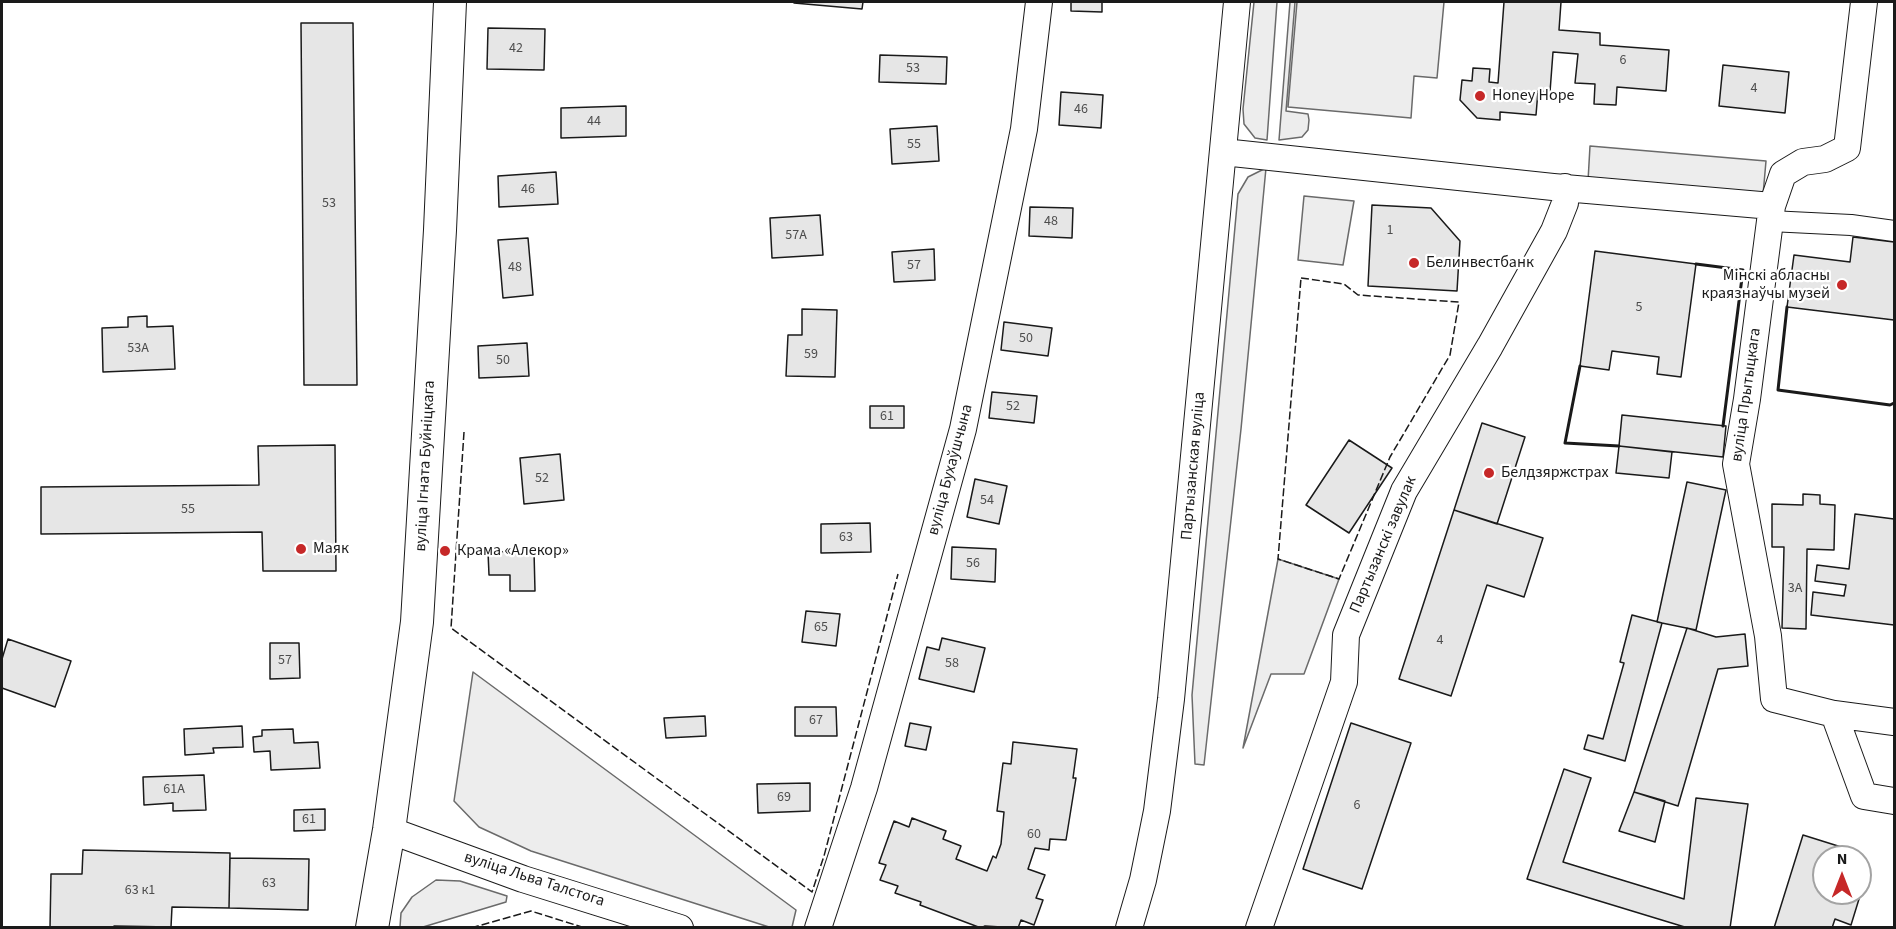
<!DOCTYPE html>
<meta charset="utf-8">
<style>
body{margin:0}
#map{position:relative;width:1896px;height:929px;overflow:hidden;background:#fff;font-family:"Source Sans 3",sans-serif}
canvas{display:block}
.frame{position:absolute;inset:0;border:3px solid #1a1a1a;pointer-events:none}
.north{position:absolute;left:1812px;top:845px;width:60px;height:60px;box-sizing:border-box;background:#fff;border:2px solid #a3a3a3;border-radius:50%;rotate:0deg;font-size:16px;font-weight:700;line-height:24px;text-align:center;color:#1a1a1a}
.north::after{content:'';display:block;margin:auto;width:21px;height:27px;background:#c62828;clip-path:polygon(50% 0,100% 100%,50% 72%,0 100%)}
</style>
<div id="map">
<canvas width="1896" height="929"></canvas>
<div class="frame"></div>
<div class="north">N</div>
</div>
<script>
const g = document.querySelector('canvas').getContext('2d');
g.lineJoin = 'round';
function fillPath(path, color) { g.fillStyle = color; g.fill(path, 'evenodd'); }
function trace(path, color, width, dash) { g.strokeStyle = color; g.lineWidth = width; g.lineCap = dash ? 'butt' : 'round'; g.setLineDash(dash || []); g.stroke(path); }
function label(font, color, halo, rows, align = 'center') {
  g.font = font + ' "Source Sans 3",sans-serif'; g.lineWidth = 4.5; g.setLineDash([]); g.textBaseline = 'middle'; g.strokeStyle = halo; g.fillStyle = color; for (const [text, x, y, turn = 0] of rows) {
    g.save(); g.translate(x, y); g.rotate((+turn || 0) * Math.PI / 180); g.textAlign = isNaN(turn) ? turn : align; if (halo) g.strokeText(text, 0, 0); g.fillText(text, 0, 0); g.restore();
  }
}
const built = new Path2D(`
 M1254,2H1277L1267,140L1255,138L1244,124L1243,109Z
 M1290,2H1295L1286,111L1308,114L1309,120L1308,130L1302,137L1279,140Z
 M1297,2H1444L1437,78L1414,76L1411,118L1288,107Z
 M1590,146L1766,161L1763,195L1588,181Z
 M1266,168L1241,429L1204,765L1195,764L1192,695L1238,194L1248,177Z
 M1304,196L1354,201L1343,265L1298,260Z
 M1278,559L1339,579L1304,674H1271L1243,748Z
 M473,672L796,910L792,927H769L531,851L479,827L454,801Z
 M436,880L460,881L507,896L506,902L423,927H400L401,913L412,897Z`);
fillPath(built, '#ededed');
trace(built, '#6a6a6a', 1.5);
const building = new Path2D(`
 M794,2H863L862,9L794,3Z
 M1071,2H1102V12L1071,11Z
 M1504,2H1561L1559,30L1600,33V45L1669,50L1666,91L1617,87L1616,105L1594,104L1595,84L1575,83L1578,54L1553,52L1550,92L1538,91L1536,115L1500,112V120L1477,118L1460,100L1462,80L1472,81L1473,68L1490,69L1489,82L1498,83Z
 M301,23H353L357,385H304Z
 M488,28L545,29L544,70L487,69Z
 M880,55L947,57L946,84L879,82Z
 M1723,65L1789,72L1785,113L1719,106Z
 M1061,92L1103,95L1101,128L1059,125Z
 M626,106V136L561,138V108Z
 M937,126L939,161L892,164L890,129Z
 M556,172L558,204L499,207L498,176Z
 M1372,205L1431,208L1460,241L1457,291L1368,286Z
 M1030,207L1073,208L1072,238L1029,236Z
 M820,215L823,255L772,258L770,218Z
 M1853,237L1894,242V320L1787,307L1794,255L1850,262Z
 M528,238L533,295L503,298L498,240Z
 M934,249L935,280L894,282L892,252Z
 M1595,251L1696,264L1681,377L1657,374L1659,357L1612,351L1609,370L1580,366Z
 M802,309L837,310L835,377L786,376L788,335H802Z
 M147,316V327L173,326L175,369L103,372L102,328L128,327V317Z
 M1004,322L1052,328L1048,356L1001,350Z
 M527,343L529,376L479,378L478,346Z
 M992,392L1037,396L1034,423L989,418Z
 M870,406H904V428H870Z
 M1622,415L1726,426L1723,457L1619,446Z
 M1482,423L1525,437L1497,524L1454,510Z
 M1349,440L1392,468L1349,533L1306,505Z
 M335,445L336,571H263L262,532L41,534V487L259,485L258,446Z
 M1619,446L1672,452L1669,478L1616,473Z
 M560,454L564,500L524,504L520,458Z
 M975,479L1007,486L999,524L967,517Z
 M1687,482L1726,490L1696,630L1657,622Z
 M1803,494L1820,495V504L1835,505L1834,550L1807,549L1806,629L1782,628L1784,547H1772V504L1803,505Z
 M1454,510L1543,538L1524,597L1487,585L1451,696L1399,679Z
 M1855,514L1894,519V625L1811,615L1813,592L1844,596L1846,585L1815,581L1817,565L1849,569Z
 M870,523L871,552L821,553V524Z
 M952,547L996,549L995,582L951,579Z
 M534,551L535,591H510V575H489L488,552Z
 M806,611L840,614L836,646L802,642Z
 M1632,615L1662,623L1625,761L1584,749L1588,735L1603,739L1624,663L1620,662Z
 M1687,628L1716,637L1745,634L1748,666L1718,669L1678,806L1634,792Z
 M942,638L985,648L974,692L919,679L927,647L939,650Z
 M8,639L71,661L55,707L2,688V659Z
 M270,643H299L300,678L270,679Z
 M795,707H836L837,736H795Z
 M705,716L706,736L666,738L664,718Z
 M910,723L931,727L926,750L905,746Z
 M1351,723L1411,743L1362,889L1303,869Z
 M242,726L243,747L213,748L214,753L185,755L184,729Z
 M293,729L294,743L318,742L320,768L271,770L270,751L254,752L253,737L262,736V730Z
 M1013,742L1077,749L1073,778H1076L1066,840L1050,839L1049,850L1035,848L1028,869L1045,875L1036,898L1043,900L1034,925L1021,920L1018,928L985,926L981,928L920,905L921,902L895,893L898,886L880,880L886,865L879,863L894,821L909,827L912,818L946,831L943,839L961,846L956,859L987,871L993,856L996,858L1001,844L1004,812L997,811L1003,763L1011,764Z
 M1564,769L1591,778L1563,862L1684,899L1696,798L1748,804L1730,928H1688L1527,879Z
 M204,775L206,810L173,811V803L144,805L143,777Z
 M810,783V811L758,813L757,784Z
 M1634,792L1665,801L1655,842L1619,831Z
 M325,809V830L294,831V810Z
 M1803,835L1854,851L1852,857H1824V893H1860V885L1863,886L1851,925L1835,919L1832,928H1774Z
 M83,850L230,853L229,908L172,907L171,927L114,926V928H50L51,874H82Z
 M230,858L309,859L308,910L229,908Z`);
fillPath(building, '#e6e6e6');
trace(building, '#1a1a1a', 1.5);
const pedestrian = new Path2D(`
 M1770,221L1851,225L1894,231`);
const minor = new Path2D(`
 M1864,2L1847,148L1825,159L1803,162L1783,174L1772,206L1770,221L1747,399L1736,464L1768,636L1774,699L1834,714L1894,722
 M1223,152L1553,187L1772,206
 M1834,714L1864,796L1894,801
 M389,830L523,879L680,928
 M818,928L864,788L963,429L1024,129L1039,2
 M1129,928L1143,880L1157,811L1171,699L1237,2
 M1259,928L1344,682L1346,635L1404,491L1490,346L1554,231L1565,203V187`);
const tertiary = new Path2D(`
 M372,928L389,830L417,622L440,230L450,2`);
trace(pedestrian, '#1a1a1a', 22);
trace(minor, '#1a1a1a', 28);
trace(tertiary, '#1a1a1a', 34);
trace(pedestrian, '#fff', 20);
trace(minor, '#fff', 26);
trace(tertiary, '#fff', 32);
trace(new Path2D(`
 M1301,278L1344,284L1358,295L1459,302L1450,355L1390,457L1339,579L1278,559Z
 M464,432L451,628L812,892L824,856L898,574
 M471,928L531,911L585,928`), '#1a1a1a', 1.5, [8, 3]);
trace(new Path2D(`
 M1696,264L1743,270L1723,426
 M1787,307L1778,390L1890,405L1894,403
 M1580,366L1565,443L1619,446`), '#1a1a1a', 3);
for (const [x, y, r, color] of [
 [1480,96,6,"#c62828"],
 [1414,263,6,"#c62828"],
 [1842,285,6,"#c62828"],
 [1489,473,6,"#c62828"],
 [301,549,6,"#c62828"],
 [445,551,6,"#c62828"]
]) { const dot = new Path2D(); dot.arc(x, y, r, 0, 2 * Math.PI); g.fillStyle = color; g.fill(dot); trace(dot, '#fff', 2); }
label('14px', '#4d4d4d', null, [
 ["42",516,49],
 ["6",1623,61],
 ["53",913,69],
 ["4",1754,89],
 ["46",1081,110],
 ["44",594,122],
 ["55",914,145],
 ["46",528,190],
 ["53",329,204],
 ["48",1051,222],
 ["1",1390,231],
 ["57А",796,236],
 ["57",914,266],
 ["48",515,268],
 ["5",1639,308],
 ["50",1026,339],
 ["53А",138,349],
 ["59",811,355],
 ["50",503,361],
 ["52",1013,407],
 ["61",887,417],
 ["52",542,479],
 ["54",987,501],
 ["55",188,510],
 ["63",846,538],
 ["56",973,564],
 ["3А",1795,589],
 ["65",821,628],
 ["4",1440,641],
 ["57",285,661],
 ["58",952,664],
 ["67",816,721],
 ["61А",174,790],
 ["69",784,798],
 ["6",1357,806],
 ["61",309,820],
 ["60",1034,835],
 ["63",269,884],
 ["63 к1",140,891]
]);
label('16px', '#1a1a1a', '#fff', [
 ["Honey Hope",1492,96],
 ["Белинвестбанк",1426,263],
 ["Мінскі абласны",1830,276,"right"],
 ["краязнаўчы музей",1830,294,"right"],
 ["Белдзяржстрах",1501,473],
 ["Маяк",313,549],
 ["Крама «Алекор»",457,551]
], 'left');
label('16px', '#1a1a1a', '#fff', [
 ["вуліца Прытыцкага",1747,395,-82],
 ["вуліца Ігната Буйніцкага",426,466,-87],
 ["Партызанская вуліца",1194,466,-85],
 ["вуліца Бухаўшчына",951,470,-75],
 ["Партызанскі завулак",1384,545,-67],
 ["вуліца Льва Талстога",534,880,18]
]);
</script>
